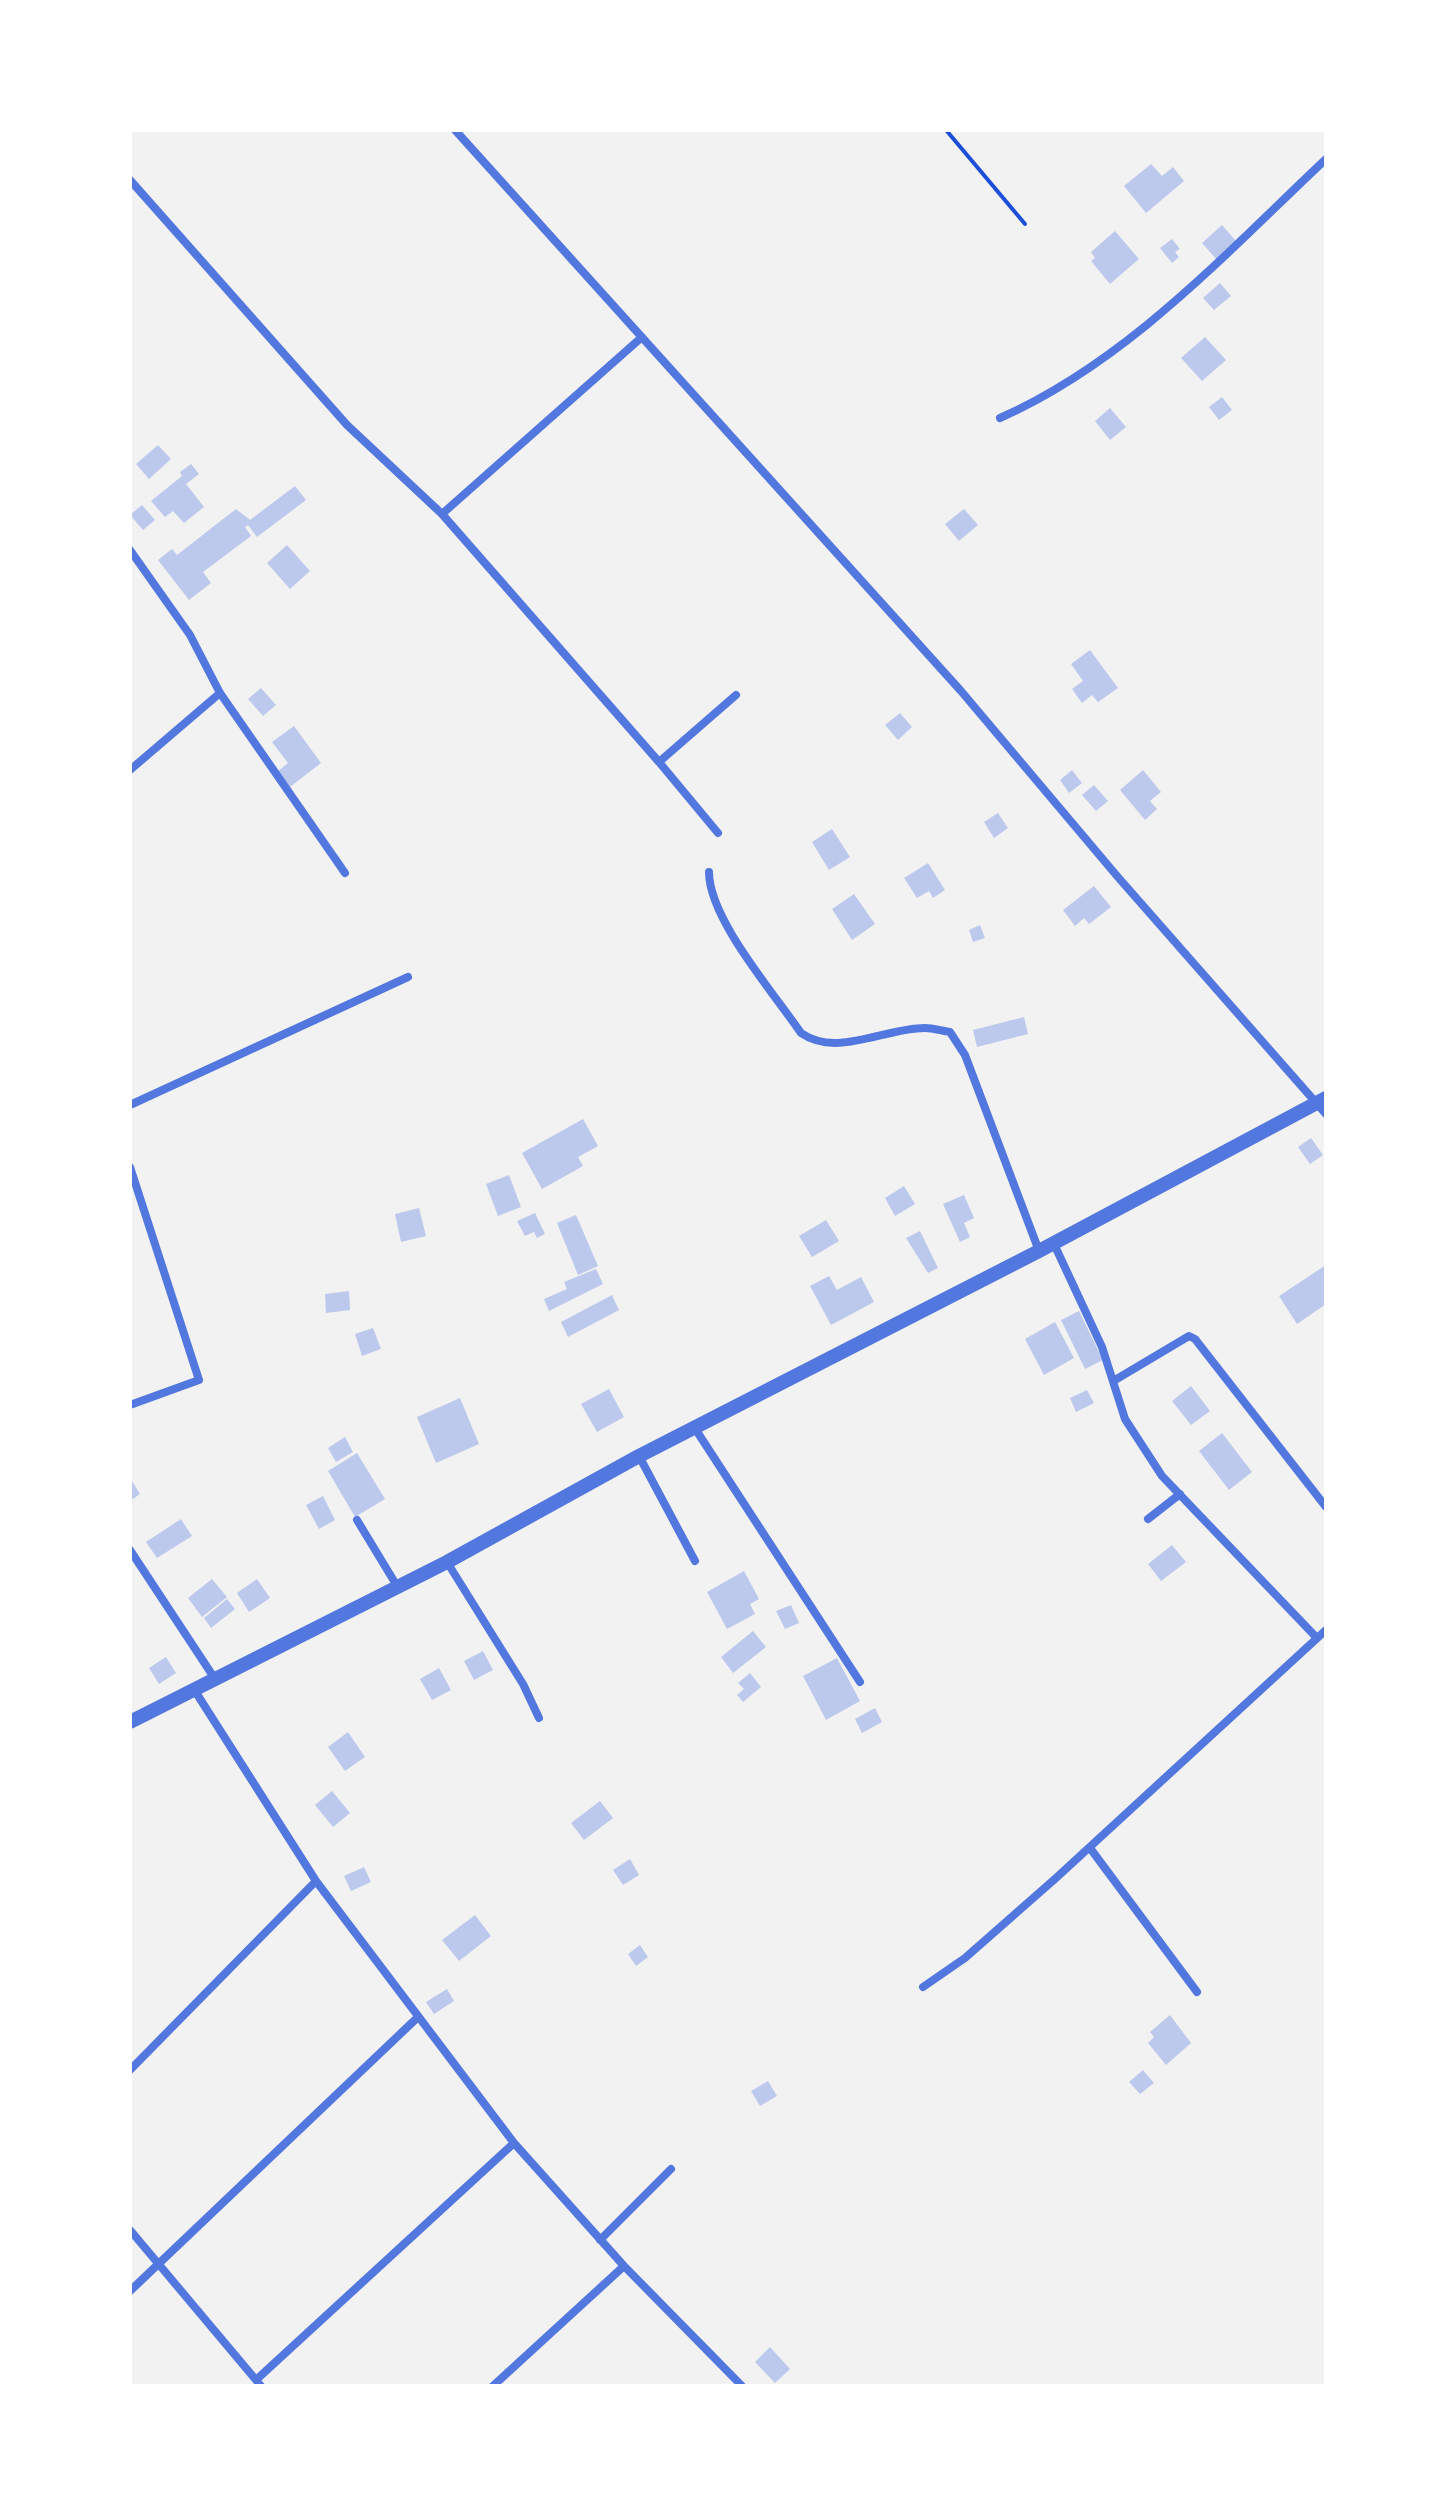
<!DOCTYPE html>
<style>
body{margin:0}
#map{position:relative;width:1456px;height:2516px;overflow:hidden;background:#f2f2f2;font-family:Montserrat,sans-serif}
canvas{display:block}
.frame{position:absolute;inset:0;border:132px solid #fff;pointer-events:none}
</style>
<div id="map">
<canvas width="1456" height="2516"></canvas>
<div class="frame"></div>
</div>
<script>
const g = document.querySelector('canvas').getContext('2d');
g.lineJoin = 'round';
function fillPath(path, color) { g.fillStyle = color; g.fill(path, 'evenodd'); }
function trace(path, color, width, dash) { g.strokeStyle = color; g.lineWidth = width; g.lineCap = dash ? 'butt' : 'round'; g.setLineDash(dash || []); g.stroke(path); }
fillPath(new Path2D(`
 M1151,164L1162,176L1173,167L1184,181L1146,213L1124,186Z
 M1222,225L1237,242L1217,260L1202,243Z
 M1115,231L1139,259L1110,284L1091,261L1095,258L1091,252Z
 M1172,239L1180,249L1175,252L1179,257L1172,263L1160,248Z
 M1220,283L1231,296L1214,310L1203,298Z
 M1205,337L1226,360L1202,381L1181,358Z
 M1222,397L1232,410L1219,420L1209,407Z
 M1110,408L1126,427L1110,440L1095,421Z
 M158,445L171,459L149,479L136,464Z
 M191,464L199,474L186,484L204,507L184,523L173,511L165,517L151,501L182,476L180,472Z
 M295,486L306,500L257,537L248,525L245,527L251,536L203,572L211,583L189,600L158,560L172,549L177,555L236,509L250,520Z
 M142,505L155,520L143,530L130,515Z
 M964,509L978,525L959,541L945,524Z
 M287,545L310,571L290,589L267,563Z
 M1090,650L1118,688L1098,702L1092,695L1082,703L1072,689L1083,681L1071,664Z
 M261,688L276,705L263,716L248,699Z
 M900,713L912,727L898,740L885,725Z
 M294,726L321,763L290,787L278,771L288,763L272,742Z
 M1072,770L1082,783L1069,793L1060,780Z
 M1143,770L1161,792L1150,801L1157,809L1145,820L1120,790Z
 M1094,785L1108,801L1096,811L1082,795Z
 M998,813L1008,828L994,838L984,822Z
 M832,829L850,857L829,870L812,842Z
 M928,863L945,890L933,898L929,891L917,898L904,878Z
 M1094,886L1111,907L1089,924L1084,918L1075,926L1063,910Z
 M854,894L875,924L852,940L832,909Z
 M980,925L985,938L973,942L969,930Z
 M1024,1017L1028,1034L977,1047L973,1030Z
 M583,1119L598,1146L578,1157L583,1166L542,1189L522,1153Z
 M1311,1138L1323,1155L1310,1164L1298,1147Z
 M509,1175L521,1207L498,1216L486,1184Z
 M904,1186L915,1204L895,1216L885,1198Z
 M964,1195L974,1218L964,1223L970,1237L960,1242L943,1204Z
 M419,1208L426,1236L401,1242L395,1214Z
 M535,1213L545,1234L537,1238L534,1232L525,1236L517,1221Z
 M576,1215L598,1266L578,1275L557,1223Z
 M826,1220L839,1241L812,1257L799,1236Z
 M920,1231L938,1268L928,1273L906,1238Z
 M1326,1265V1304L1297,1324L1279,1296Z
 M596,1269L603,1284L549,1311L544,1299L567,1289L564,1282Z
 M829,1276L837,1290L861,1277L874,1302L831,1325L810,1286Z
 M349,1291L350,1310L326,1313L325,1294Z
 M612,1295L619,1310L568,1337L561,1322Z
 M1079,1311L1103,1360L1085,1369L1061,1320Z
 M1055,1322L1074,1358L1044,1375L1025,1339Z
 M373,1328L381,1349L362,1356L355,1334Z
 M1191,1386L1210,1411L1191,1425L1172,1401Z
 M609,1389L624,1417L597,1432L581,1404Z
 M1087,1390L1094,1403L1076,1412L1070,1398Z
 M460,1398L479,1444L436,1463L417,1417Z
 M1222,1433L1252,1472L1229,1490L1199,1451Z
 M345,1437L353,1452L336,1462L328,1448Z
 M357,1453L385,1499L355,1517L328,1471Z
 M130,1478L140,1494L130,1501Z
 M323,1496L335,1520L319,1529L306,1505Z
 M181,1519L192,1536L157,1558L146,1542Z
 M1172,1545L1186,1562L1161,1581L1148,1564Z
 M744,1571L759,1599L750,1604L755,1614L727,1629L707,1592Z
 M212,1579L227,1597L202,1617L188,1598Z
 M257,1579L270,1598L249,1612L237,1593Z
 M227,1599L235,1609L211,1628L204,1618Z
 M791,1605L799,1623L785,1629L776,1611Z
 M753,1631L766,1647L733,1673L721,1657Z
 M483,1651L493,1670L474,1680L464,1661Z
 M166,1657L176,1673L159,1684L149,1668Z
 M837,1658L860,1701L826,1720L803,1676Z
 M439,1668L451,1690L432,1700L420,1679Z
 M750,1673L761,1687L743,1702L737,1695L744,1689L738,1683Z
 M875,1708L882,1722L862,1733L855,1719Z
 M348,1732L365,1757L345,1771L328,1747Z
 M332,1791L350,1813L333,1827L315,1805Z
 M600,1801L613,1818L584,1840L571,1823Z
 M630,1859L639,1875L623,1885L613,1870Z
 M364,1867L371,1882L351,1891L344,1876Z
 M475,1915L491,1936L459,1961L442,1940Z
 M640,1945L648,1957L636,1966L628,1954Z
 M447,1989L454,2001L434,2014L426,2002Z
 M1170,2015L1191,2043L1166,2065L1148,2043L1154,2037L1150,2032Z
 M1143,2070L1154,2083L1140,2094L1129,2082Z
 M768,2081L777,2096L760,2106L751,2091Z
 M770,2347L790,2369L775,2383L755,2362Z`), '#bdc9ec');
trace(new Path2D(`
 M946,130L1025,224`), '#1d4ed8', 4);
trace(new Path2D(`
 M455,130L961,691L1117,876L1326,1114
 M130,180L347,425L442,514L659,762
 M1000,418C1128,361 1225,254 1326,159
 M442,514L642,337
 M130,550L190,635L220,693L345,873
 M130,770L220,693
 M718,833L659,762L736,695
 M709,872C709,919 774,993 801,1033C837,1058 884,1028 925,1028C933,1028 942,1031 950,1032L965,1055L1039,1251
 M130,1105L408,977
 M130,1167L199,1380L130,1405
 M1054,1244L1102,1347L1125,1419L1162,1476L1316,1637
 M1115,1380L1189,1336L1195,1339L1326,1507
 M696,1430L860,1682
 M639,1456L695,1561
 M1148,1519L1180,1494
 M357,1520L397,1586
 M130,1550L215,1679
 M447,1562L523,1684L539,1718
 M195,1691L316,1881L514,2143L624,2266L742,2386
 M1090,1848L1197,1992
 M923,1987L965,1958L1056,1878L1326,1630
 M130,2070L316,1881
 M130,2230L261,2386
 M600,2240L671,2169
 M130,2291L418,2017
 M256,2380L514,2143
 M493,2386L624,2266`), '#5277de', 8);
trace(new Path2D(`
 M130,1722L447,1562L639,1456L1039,1251L1326,1098`), '#5277de', 14);
</script>
